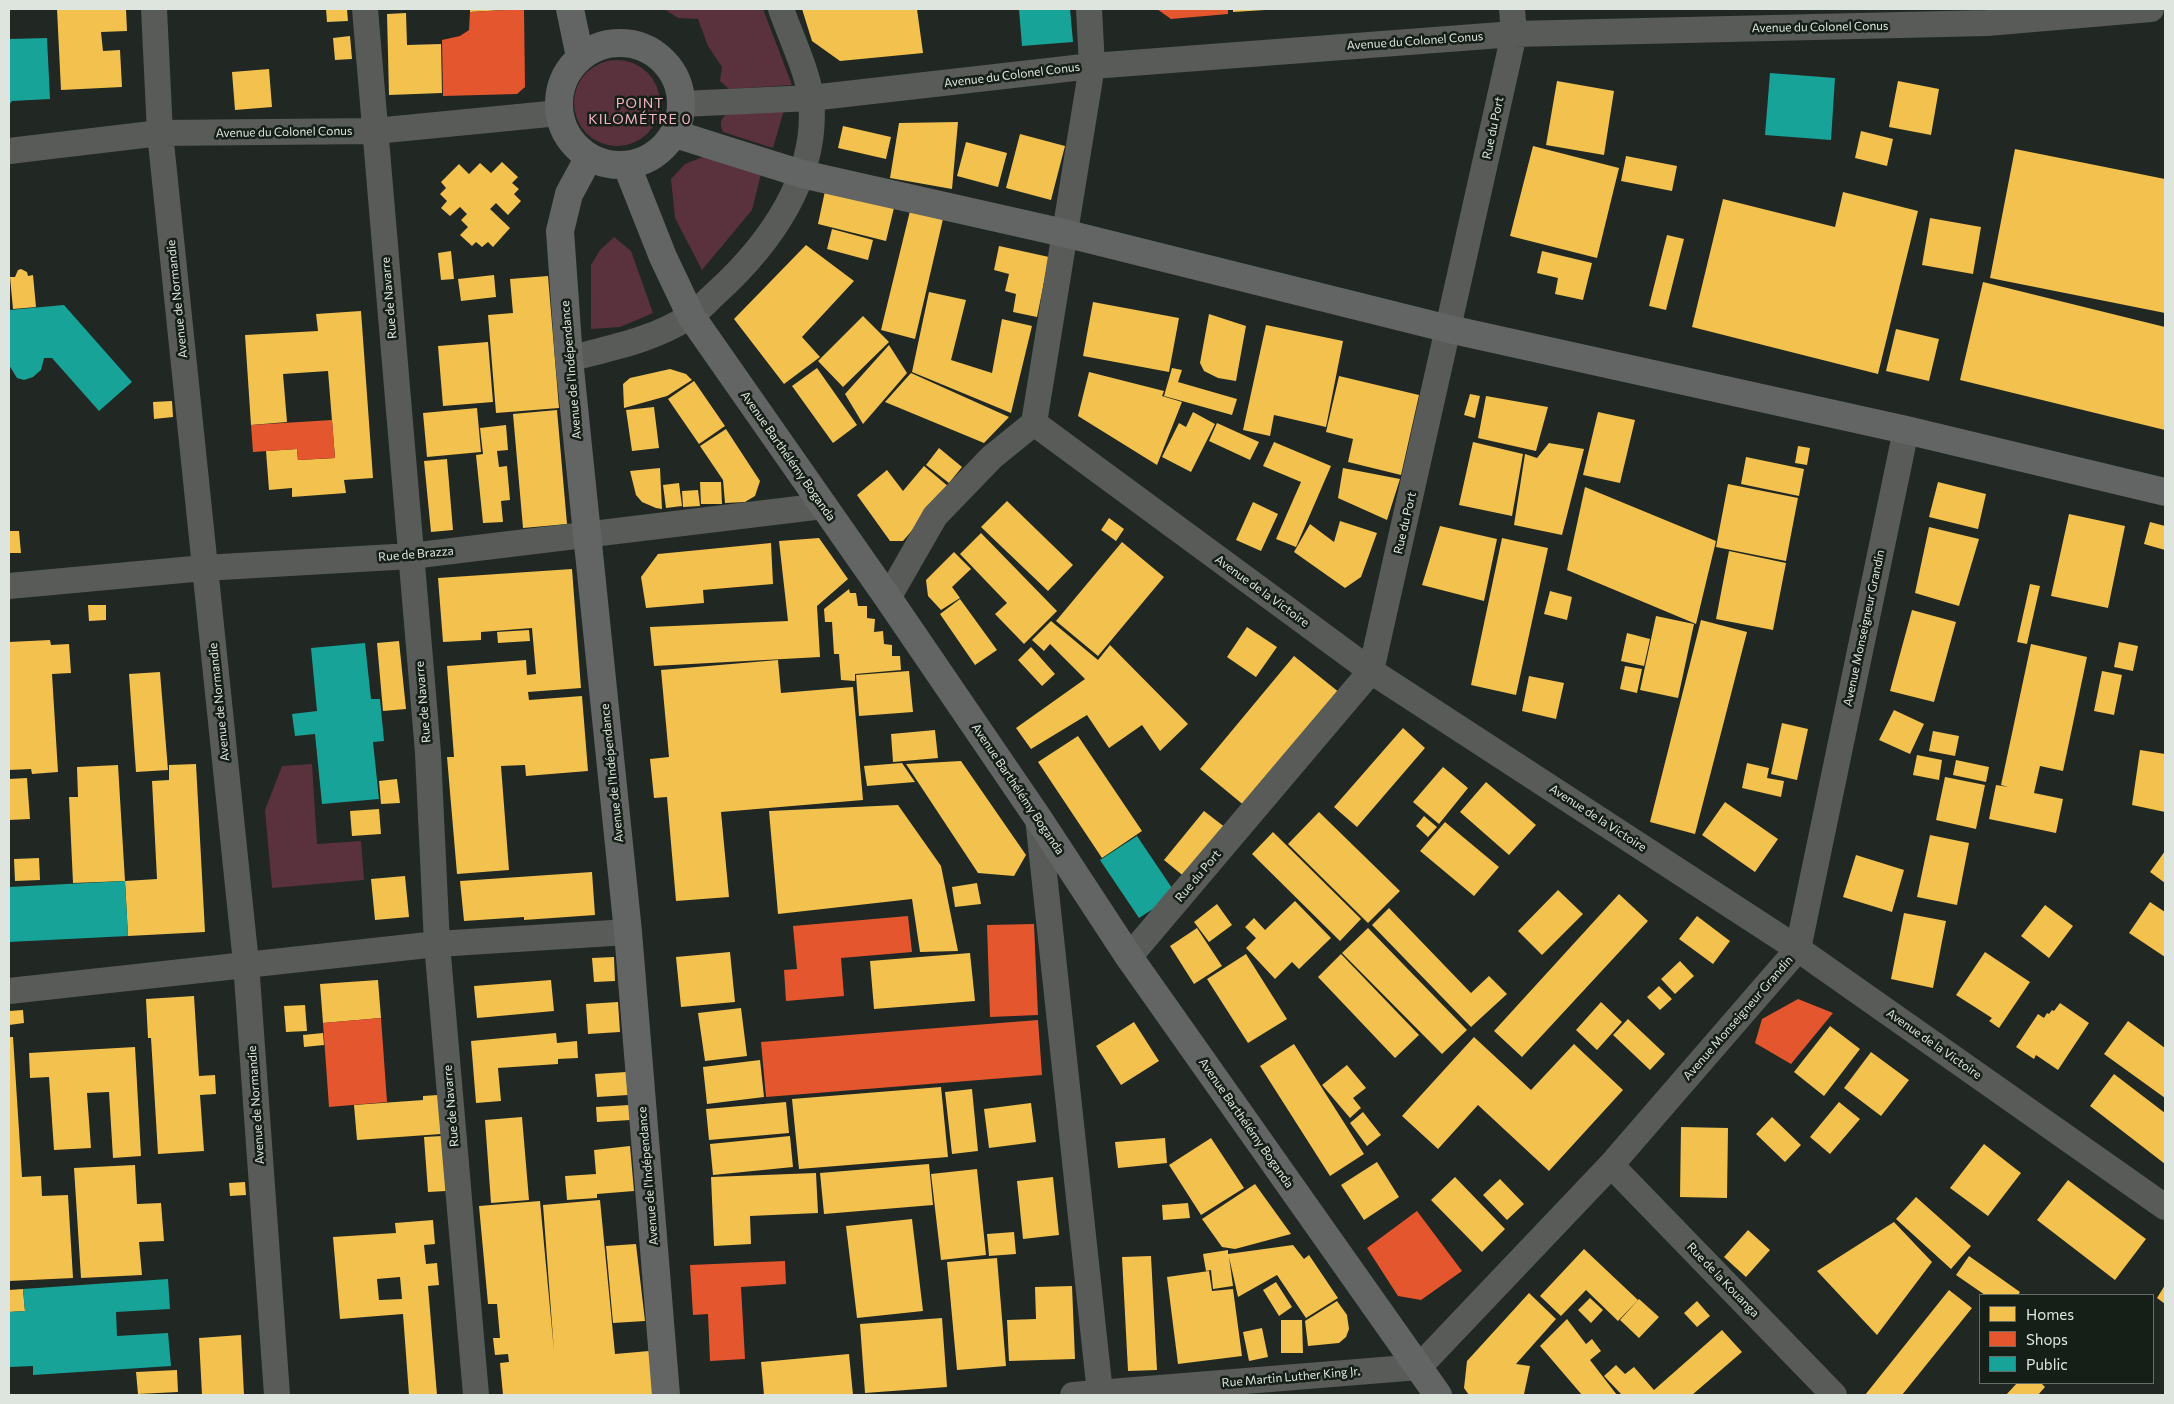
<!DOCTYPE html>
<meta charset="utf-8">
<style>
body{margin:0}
#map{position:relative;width:2174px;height:1404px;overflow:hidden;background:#212722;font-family:Commissioner,sans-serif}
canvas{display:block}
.frame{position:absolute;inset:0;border:10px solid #dee5df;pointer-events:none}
.legend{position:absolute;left:1979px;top:1294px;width:175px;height:90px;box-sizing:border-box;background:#161f17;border:1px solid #666e67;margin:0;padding:6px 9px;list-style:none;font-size:15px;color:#dee5df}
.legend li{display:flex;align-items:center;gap:10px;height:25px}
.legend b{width:25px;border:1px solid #666e67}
</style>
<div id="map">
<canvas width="2174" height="1404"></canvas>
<div class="frame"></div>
<ul class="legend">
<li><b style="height:14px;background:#f2c14e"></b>Homes</li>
<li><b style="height:14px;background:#e4572e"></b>Shops</li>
<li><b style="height:14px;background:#17a398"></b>Public</li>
</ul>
</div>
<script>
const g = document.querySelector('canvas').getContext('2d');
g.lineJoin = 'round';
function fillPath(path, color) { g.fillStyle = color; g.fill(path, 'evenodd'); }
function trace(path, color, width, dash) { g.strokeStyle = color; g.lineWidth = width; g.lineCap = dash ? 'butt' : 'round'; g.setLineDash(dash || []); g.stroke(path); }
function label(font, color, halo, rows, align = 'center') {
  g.font = font + ' Commissioner,sans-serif'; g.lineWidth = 5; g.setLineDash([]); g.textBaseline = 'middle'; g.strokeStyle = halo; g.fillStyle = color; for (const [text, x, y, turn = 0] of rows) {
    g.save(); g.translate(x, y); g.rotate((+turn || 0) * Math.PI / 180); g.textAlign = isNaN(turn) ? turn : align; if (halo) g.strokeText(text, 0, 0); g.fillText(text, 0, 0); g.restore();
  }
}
fillPath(new Path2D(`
 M664,9H763L792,85L729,89L720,81L722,67L708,46L698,19L678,18Z
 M574 103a43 43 0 1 1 86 0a43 43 0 1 1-86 0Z
 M784,110L773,148L723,132C719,123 721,119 727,113Z
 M703,157L762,170L752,210L702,270L675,218L671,179L685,164Z
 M614,237L631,251L653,313L620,327L591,329V265L600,250Z
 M312,764L317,844L361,841L364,880L272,888L265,810L282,766Z`), '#5a323d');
fillPath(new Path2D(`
 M57,9H126L127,31L101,32L103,51L120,50L122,87L61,90Z
 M326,9H347L348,21L327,22Z
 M470,9H505V10L470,12Z
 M802,9H917L923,53L840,61L812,41Z
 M1233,9H1265V10L1233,12Z
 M406,13L407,45L441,44L442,93L389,95L387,14Z
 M350,36L352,59L335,60L333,38Z
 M269,69L272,107L235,110L232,72Z
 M1557,81L1614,91L1604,155L1546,145Z
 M1898,81L1939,89L1931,135L1889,127Z
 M958,122L952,189L890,178L899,123Z
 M843,126L891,137L886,159L838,148Z
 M1861,131L1893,139L1887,166L1855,158Z
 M1020,134L1065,146L1051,200L1006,188Z
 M966,142L1007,153L998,187L957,176Z
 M1533,146L1619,168L1597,258L1510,236Z
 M2015,149L2165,179V313L1990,278Z
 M1626,156L1677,166L1672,191L1621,181Z
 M502,162L518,177L512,183L519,189L514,194L521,201L508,215L496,203L490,209L510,228L493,247L488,242L482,247L476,242L472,246L460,235L468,227L461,220L467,214L460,207L450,216L441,208L447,201L440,194L446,188L441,182L459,164L469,174L480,163L491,173Z
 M825,191L894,208L886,241L818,224Z
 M1843,192L1918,211L1878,374L1692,327L1723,199L1835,227Z
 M910,211L943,219L915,339L881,330Z
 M1930,218L1981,227L1973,274L1922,265Z
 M832,229L873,240L868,260L827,249Z
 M1667,235L1684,239L1666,310L1649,306Z
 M806,245L854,281L802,337L820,357L784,384L734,319Z
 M999,246L1049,257L1037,317L1013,312L1016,294L1005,291L1009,274L994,270Z
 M451,251L454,279L441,280L438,253Z
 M1542,251L1592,263L1583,300L1555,294L1558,278L1537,273Z
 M21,269L27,272L28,276L33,275L36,307L13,309L10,277H15L18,270Z
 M494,275L496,297L461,301L458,279Z
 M548,276L559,408L496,413L488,315L513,313L510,279Z
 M1983,282L2165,327V430L1960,380Z
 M929,292L966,300L951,360L992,373L1002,319L1032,326L1011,413L912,372Z
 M1093,302L1179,318L1169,372L1083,356Z
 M361,311L373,478L344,480L346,493L292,497V488L269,490L266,451L297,449L298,460L335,458L328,371L283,374L287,422L251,425L245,335L318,331L316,314Z
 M1209,314L1246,326L1236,381L1218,378L1204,371L1200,363Z
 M863,316L889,342L843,387L818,361Z
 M1266,325L1343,341L1326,427L1274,415L1270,436L1243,430Z
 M1896,329L1939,339L1929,381L1886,371Z
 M488,342L493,402L443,406L438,346Z
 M889,345L907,373L863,424L845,394Z
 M817,368L857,425L833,443L792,386Z
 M1172,368L1182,370L1178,382L1237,399L1232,415L1164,396Z
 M670,369L686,374L692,380L667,396L624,408L623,384L630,378Z
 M1089,372L1164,391L1162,396L1182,402L1157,465L1078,416Z
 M911,373L1009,417L984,443L885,402Z
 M1339,376L1419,395L1401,475L1348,462L1353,439L1326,432Z
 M694,381L725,426L699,444L668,399Z
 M1470,394L1480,396L1475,418L1464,415Z
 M1486,396L1548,407L1536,451L1478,438Z
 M172,401L173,417L154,419L153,402Z
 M654,407L659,448L632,451L626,410Z
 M477,408L481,452L427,457L423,413Z
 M557,410L567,524L523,528L513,414Z
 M1193,412L1215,424L1191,472L1162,457L1179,423L1186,427Z
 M1598,412L1635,420L1620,483L1583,475Z
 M1217,423L1259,442L1250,460L1209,441Z
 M506,425L508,450L497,451L499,467L507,466L510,500L501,501L503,522L483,523L476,455L483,454L480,428Z
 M726,429L760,481L755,496L745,502L725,503L723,480L700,446Z
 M1274,442L1331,466L1296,547L1276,539L1301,482L1263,466Z
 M1473,442L1523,454L1512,516L1459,505Z
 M1549,443L1584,449L1562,535L1514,525L1525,454L1537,458Z
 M1798,446L1810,448L1807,465L1795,463Z
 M939,448L962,467L949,483L926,465Z
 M1746,457L1804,469L1799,496L1741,484Z
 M447,459L453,530L431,532L424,461Z
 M924,466L949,487L903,541H890L857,495L887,470L903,491Z
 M660,468L662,509L656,508L642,502L636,495L630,471Z
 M1343,468L1400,479L1387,520L1338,498Z
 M700,482H721L722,504H701Z
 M1938,482L1986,494L1978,529L1929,517Z
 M679,483L682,506L666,508L663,485Z
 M1728,484L1798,498L1786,561L1716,547Z
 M1585,487L1716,541L1696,624L1567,570Z
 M698,490L700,506L683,507L682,491Z
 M1007,501L1073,565L1048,591L981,527Z
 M1253,502L1278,514L1261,551L1236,540Z
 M2069,514L2125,526L2108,608L2051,596Z
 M1109,518L1124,529L1116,541L1101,530Z
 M1340,521L1377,533L1361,577L1345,588L1294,552L1310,524L1334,542Z
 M2150,522L2165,526V550L2144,544Z
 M1440,526L1497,539L1484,601L1422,585Z
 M1929,527L1979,539L1959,606L1915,593Z
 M9,531H19L21,553H9Z
 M981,533L1057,611L1024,644L995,614L1007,603L960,554Z
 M819,538L848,579L817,606L820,657L654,666L650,627L788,621L779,541Z
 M1502,538L1548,548L1516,695L1471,685Z
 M1122,542L1164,577L1098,656L1056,621Z
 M771,543L773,584L703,590L704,603L646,608L641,577L658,554Z
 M1729,551L1786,563L1773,630L1716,619Z
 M954,552L971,569L952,587L960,598L941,610L928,596L926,580Z
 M572,569L581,688L528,692L529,700L582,696L588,771L526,776L525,765L501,766L509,870L457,874L447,757H454L447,666L526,660L527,675L536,674L532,628L481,632V640L443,642L438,578Z
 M2030,584L2040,586L2027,644L2017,642Z
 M849,589L850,593H856L858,606H867V618L875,619L874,632L883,631L884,644L892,645V656H900L901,670L855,674V681L841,680L839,654H834L832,622H825L824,609Z
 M1550,591L1572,597L1567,620L1544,614Z
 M960,599L997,650L975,665L940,614Z
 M88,605H106V620L89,621Z
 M1912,610L1956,622L1934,702L1890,691Z
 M1656,616L1694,624L1678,698L1640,690Z
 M1701,620L1747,632L1695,834L1650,822Z
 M1051,621L1098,660L1110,645L1188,724L1160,751L1142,725L1109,748L1087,715L1031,749L1016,728L1085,679L1050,644L1044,651L1032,640Z
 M1247,627L1277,647L1256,677L1227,657Z
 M529,630L530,641L498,643L497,632Z
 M1627,633L1650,639L1644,666L1621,661Z
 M50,640L51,645L69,644L71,673L52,674L58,772L32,774L31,769L9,770V642Z
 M399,641L406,709L383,711L377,643Z
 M2119,642L2138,646L2133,671L2114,667Z
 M2031,644L2087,657L2063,771L2040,766L2034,793L2063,799L2056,833L1989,819L1996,785L2008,787L2001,785Z
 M1031,647L1055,674L1042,686L1018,660Z
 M1294,656L1340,693L1246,807L1200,769Z
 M778,660L781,693L853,687L863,800L721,812L729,897L676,901L667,797L654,798L650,759L669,757L661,670Z
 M1625,666L1642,669L1637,693L1620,689Z
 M909,671L913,712L859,716L856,675Z
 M2102,671L2122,675L2114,715L2094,711Z
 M160,672L168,770L136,772L129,674Z
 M1529,676L1564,683L1556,719L1522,711Z
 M1894,710L1924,724L1910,754L1879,740Z
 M1782,723L1808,729L1797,780L1771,774Z
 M1403,728L1425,748L1357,827L1334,807Z
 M935,730L938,758L893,762L891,734Z
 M1933,731L1959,736L1955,756L1929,751Z
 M1078,736L1142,831L1102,858L1038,762Z
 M2140,750L2165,754V812L2132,805Z
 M1917,755L1942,760L1939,780L1913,775Z
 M1956,760L1989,767L1986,782L1953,775Z
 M961,761L1026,855L1014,876L978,873L906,764Z
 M902,763L915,782L867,786L864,766Z
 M1747,763L1769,768L1767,778L1784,781L1781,797L1742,788Z
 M196,764L205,932L128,936L125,881L157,879L152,781L169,780V765Z
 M118,765L125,881L73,883L69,797H78L77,767Z
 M1443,767L1468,788L1439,824L1413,802Z
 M1945,777L1985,785L1976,829L1936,820Z
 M27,778L30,819L9,820V779Z
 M397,779L400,803L381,804L379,781Z
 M1486,782L1536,825L1509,855L1460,812Z
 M1725,802L1778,839L1755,872L1702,835Z
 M898,805L941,866L958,951L920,952L912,899L778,914L769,811Z
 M379,809L381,834L352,836L350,811Z
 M1204,811L1226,828L1186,878L1164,860Z
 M1319,812L1400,891L1368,923L1288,844Z
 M1424,816L1437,827L1428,837L1416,826Z
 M1445,822L1499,867L1474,896L1420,851Z
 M1273,832L1361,919L1340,941L1252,854Z
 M1930,835L1969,843L1957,905L1917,897Z
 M2165,851V883L2150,872Z
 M1856,855L1904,870L1892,912L1843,897Z
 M39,858L40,880L15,881L14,859Z
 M592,872L595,915L524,920V917L464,921L460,881Z
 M405,876L409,917L375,920L371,879Z
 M977,883L981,904L955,907L952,887Z
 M1558,890L1583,914L1542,955L1518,931Z
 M1619,894L1648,921L1522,1057L1494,1031Z
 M1295,901L1331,938L1299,969L1292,962L1275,979L1246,948L1256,938L1245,927L1254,918L1265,930Z
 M2150,902L2165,912V957L2129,933Z
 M1217,904L1232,925L1209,942L1194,922Z
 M2045,905L2073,926L2049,958L2021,936Z
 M1389,908L1471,993L1489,976L1507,994L1471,1027L1372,925Z
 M1904,913L1946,921L1933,988L1891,979Z
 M1697,916L1730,941L1713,964L1679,939Z
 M1197,928L1222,966L1194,984L1170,946Z
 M1368,928L1467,1030L1442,1054L1342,953Z
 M730,952L735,1002L681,1007L676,957Z
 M1985,952L2030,982L1999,1028L1989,1021L1992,1018L1956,995Z
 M970,953L975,1001L874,1009L870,961Z
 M1246,954L1287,1019L1248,1043L1207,979Z
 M1341,954L1419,1035L1395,1058L1318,977Z
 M614,957L615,981L594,982L592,958Z
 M1680,961L1694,976L1675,994L1661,979Z
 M378,980L381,1018L323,1023L320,984Z
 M551,980L554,1011L477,1018L474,986Z
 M1659,986L1672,999L1660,1010L1647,997Z
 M194,996L199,1076L215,1075L216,1094L200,1095L204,1151L158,1154L151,1038H148L146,999Z
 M618,1002L620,1032L588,1034L586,1004Z
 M1601,1002L1622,1022L1597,1050L1576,1030Z
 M2060,1003L2089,1023L2058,1070L2036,1055L2034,1059L2016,1047L2038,1014L2044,1018L2047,1013L2049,1014L2052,1010L2054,1011Z
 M305,1005L307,1031L286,1032L284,1006Z
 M741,1008L747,1056L705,1061L698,1013Z
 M23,1010L24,1023L9,1025V1011Z
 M1628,1019L1665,1054L1650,1070L1613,1035Z
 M2128,1021L2165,1048V1098L2104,1054Z
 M1134,1022L1159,1061L1121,1085L1096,1046Z
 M1830,1026L1860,1049L1824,1096L1794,1072Z
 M323,1033L324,1045L304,1047L303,1035Z
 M556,1033L557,1043L577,1041L578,1058L558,1059V1064L498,1068L501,1101L476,1103L471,1041Z
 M9,1037H13L22,1177L41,1176L42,1196L68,1195L73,1278L9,1281Z
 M1474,1037L1531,1090L1574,1044L1623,1090L1549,1171L1478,1105L1438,1149L1402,1116Z
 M1294,1044L1364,1154L1330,1176L1260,1066Z
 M135,1047L141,1156L113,1158L109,1092L87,1093L91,1148L54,1150L49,1077L30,1078L29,1053Z
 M1871,1052L1909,1080L1881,1116L1844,1088Z
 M760,1060L764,1097L707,1104L703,1067Z
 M1347,1065L1366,1088L1353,1098L1361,1108L1350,1118L1322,1085Z
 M626,1072L628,1095L597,1097L595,1074Z
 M2114,1074L2165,1113V1164L2090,1106Z
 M941,1087L948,1157L799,1169L792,1099Z
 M972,1089L978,1151L952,1154L945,1092Z
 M438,1095L441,1134L357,1140L354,1105L423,1100V1096Z
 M786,1102L789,1133L709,1140L706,1109Z
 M1839,1102L1860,1119L1830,1154L1810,1137Z
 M1031,1103L1036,1142L989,1148L984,1109Z
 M629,1105L630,1120L597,1122L596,1107Z
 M1363,1112L1381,1135L1367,1146L1350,1123Z
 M522,1117L529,1200L491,1203L485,1120Z
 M1772,1117L1801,1145L1785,1162L1756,1134Z
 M1681,1127L1728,1128L1727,1198L1680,1197Z
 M442,1136L446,1191L428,1192L424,1137Z
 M790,1136L793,1167L713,1175L710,1144Z
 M1165,1138L1167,1163L1118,1168L1115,1142Z
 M1211,1138L1244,1188L1201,1215L1169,1165Z
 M1984,1144L2021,1173L1988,1216L1950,1188Z
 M630,1146L634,1191L597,1194V1198L567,1200L565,1176L596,1174L594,1150Z
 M1377,1162L1399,1197L1364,1220L1341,1185Z
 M929,1164L933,1205L824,1214L820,1173Z
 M135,1165L137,1204L161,1203L164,1241L139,1242L142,1275L81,1278L74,1168Z
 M977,1169L986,1255L941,1260L931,1174Z
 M816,1173L818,1213L750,1216L751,1244L714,1246L711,1177Z
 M1053,1177L1059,1235L1023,1239L1017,1181Z
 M1455,1177L1505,1229L1482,1252L1431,1200Z
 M1500,1179L1524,1204L1507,1220L1483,1195Z
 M2068,1180L2146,1239L2115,1280L2037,1220Z
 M245,1182L246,1195L230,1196L229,1183Z
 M1255,1184L1291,1234L1235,1249L1222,1247L1202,1219Z
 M1916,1197L1971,1246L1951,1269L1896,1219Z
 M600,1200L615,1354L649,1351L653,1395H503L500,1363L509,1362L508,1354L495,1355L493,1338H500L497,1304H488L479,1206L540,1201L554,1351L543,1205Z
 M1188,1203L1190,1218L1163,1220L1162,1205Z
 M912,1219L923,1311L857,1318L846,1226Z
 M433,1220L435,1244L424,1245L426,1264L437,1263L439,1285L428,1286L437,1395H409L403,1314L340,1319L333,1237L396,1233L395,1223ZM400,1277L402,1299L379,1300L377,1279Z
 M1894,1222L1932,1262L1877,1335L1817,1271Z
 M1748,1230L1770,1250L1746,1277L1724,1257Z
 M1014,1232L1016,1254L989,1256L987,1234Z
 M636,1244L645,1321L613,1323L606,1246Z
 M1293,1245L1304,1259L1309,1255L1338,1298L1306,1318L1277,1275L1238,1297L1229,1257L1233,1286L1213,1289L1211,1270L1206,1271L1203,1254L1228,1250V1254Z
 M1584,1249L1638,1300L1618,1321L1586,1290L1561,1316L1540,1296Z
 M1151,1256L1157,1370L1128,1371L1122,1257Z
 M1969,1256L2020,1292L2018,1295H1985L1956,1275Z
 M997,1258L1006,1366L957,1370L947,1262Z
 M1209,1271L1212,1291L1233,1289L1242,1356L1178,1364L1167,1277Z
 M1276,1282L1292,1307L1279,1316L1263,1290Z
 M2165,1285V1304L2157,1298Z
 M1072,1286L1075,1359L1009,1361L1007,1320L1036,1319L1035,1287Z
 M23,1289L25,1311L9,1312V1290Z
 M1949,1290L1972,1308L1902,1395H1865Z
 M1529,1293L1556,1319L1516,1364L1530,1366L1524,1394L1469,1395L1464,1388L1467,1361Z
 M1590,1298L1603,1310L1591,1323L1578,1310Z
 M1639,1299L1659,1317L1639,1338L1620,1320Z
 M1337,1301L1347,1315L1349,1329L1346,1337L1339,1343L1308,1346L1305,1321Z
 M1697,1301L1710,1316L1697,1327L1684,1313Z
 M942,1318L947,1387L865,1393L860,1324Z
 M1567,1319L1586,1344L1592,1339L1601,1351L1590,1360L1617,1395H1582L1540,1346Z
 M1281,1320H1302L1303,1353H1281Z
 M1262,1328L1268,1357L1249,1361L1243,1332Z
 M1722,1330L1742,1352L1692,1395H1622L1604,1376L1616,1365L1625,1374L1634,1367L1654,1390Z
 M241,1335L244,1395H202L199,1338Z
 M849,1354L853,1395H764L761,1362Z
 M177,1370L178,1392L138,1394L136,1372Z
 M2017,1383H2041L2045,1387L2038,1395H2006Z`), '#f2c14e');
fillPath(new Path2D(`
 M524,9L525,87L517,94L443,96L442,40L460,36L469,30L470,12Z
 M1157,9H1228V14L1171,19Z
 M332,420L335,458L298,460L297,449L253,452L251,425Z
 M908,916L912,952L841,958L844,996L786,1001L784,970L797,969L793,926Z
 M1034,924L1038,1015L990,1017L987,925Z
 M1798,999L1833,1013L1791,1064L1755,1043L1762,1019Z
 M381,1018L387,1102L329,1107L323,1023Z
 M1038,1020L1042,1075L766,1097L761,1042Z
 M1417,1211L1462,1271L1421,1300L1398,1296L1367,1248Z
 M785,1261L786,1284L741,1287L745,1359L710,1361L708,1314L693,1315L690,1265Z`), '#e4572e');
fillPath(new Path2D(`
 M1019,9H1070L1073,42L1022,46Z
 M47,38L50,99L12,101L9,105V39Z
 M1770,73L1835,78L1831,140L1765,135Z
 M64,305L132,382L99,411L52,358H44L41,370L33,377L24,380L17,378L9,365V310Z
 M365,643L371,699H380L384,741L373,742L379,799L322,804L315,734L295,736L292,714L317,711L311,648Z
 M1137,836L1176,894L1139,918L1100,860Z
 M125,881L128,936L9,942V887Z
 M168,1279L170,1309L116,1312L117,1336L168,1333L171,1366L33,1375V1366L9,1367V1312L25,1311L23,1289Z`), '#17a398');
trace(new Path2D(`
 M154,9L160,133L246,963L277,1395
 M365,9L428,753L437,944L476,1395
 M682,104L811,98L1092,66L1514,34L1987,23L2151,9
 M9,151L160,133L375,131L559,113
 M569,359C610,348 654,340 690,316C700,310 708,300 716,293C770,244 819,176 811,99C808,72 790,35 781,9
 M1034,423L1371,671L1798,949L2165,1207
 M9,586L204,568L411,556L823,506
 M888,598L935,516L992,457L1034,423L1092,66L1089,9
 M1038,818L1100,1393
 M1129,957L1371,671L1514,34L1512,9
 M9,991L437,944L628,932
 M1611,1165L1834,1395
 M1073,1395L1419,1367L1611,1165L1798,949L1906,430`), '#585b58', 26);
trace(new Path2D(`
 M570,9L580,57
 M559 104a61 61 0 1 1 122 0a61 61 0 1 1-122 0Z
 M675,134L802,174L1064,233L1449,329L1906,430L2165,492
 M589,157L569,194L560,231L569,359L628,932L666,1395
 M627,166L663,257L691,316L888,598L1038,818L1129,957L1438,1395`), '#626563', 28);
label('12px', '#dee5df', '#161f17', [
 ["Avenue du Colonel Conus",1820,27,-1],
 ["Avenue du Colonel Conus",1415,41,-4],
 ["Avenue du Colonel Conus",1012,75,-7],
 ["Rue du Port",1493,128,-78],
 ["Avenue du Colonel Conus",284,132,-1],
 ["Rue de Navarre",389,298,-95],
 ["Avenue de Normandie",177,299,-96],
 ["Avenue de l'Indépendance",571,370,-95],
 ["Avenue Barthélémy Boganda",788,456,55],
 ["Rue du Port",1405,523,-77],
 ["Rue de Brazza",416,554,-5],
 ["Avenue de la Victoire",1262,591,36],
 ["Avenue Monseigneur Grandin",1864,628,-78],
 ["Avenue de Normandie",219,702,-96],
 ["Rue de Navarre",423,702,-95],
 ["Avenue de l'Indépendance",612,773,-96],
 ["Avenue Barthélémy Boganda",1018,789,56],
 ["Avenue de la Victoire",1598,818,33],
 ["Rue du Port",1198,876,-50],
 ["Avenue Monseigneur Grandin",1738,1018,-49],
 ["Avenue de la Victoire",1934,1044,35],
 ["Avenue de Normandie",256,1105,-94],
 ["Rue de Navarre",451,1106,-95],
 ["Avenue Barthélémy Boganda",1246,1123,55],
 ["Avenue de l'Indépendance",648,1176,-95],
 ["Rue de la Kouanga",1723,1280,46],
 ["Rue Martin Luther King Jr.",1291,1377,-5]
]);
g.letterSpacing = '1px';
label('14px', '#f6b3c3', '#161f17', [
 ["POINT",640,103],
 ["KILOMÉTRE 0",640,119]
]);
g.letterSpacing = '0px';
</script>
